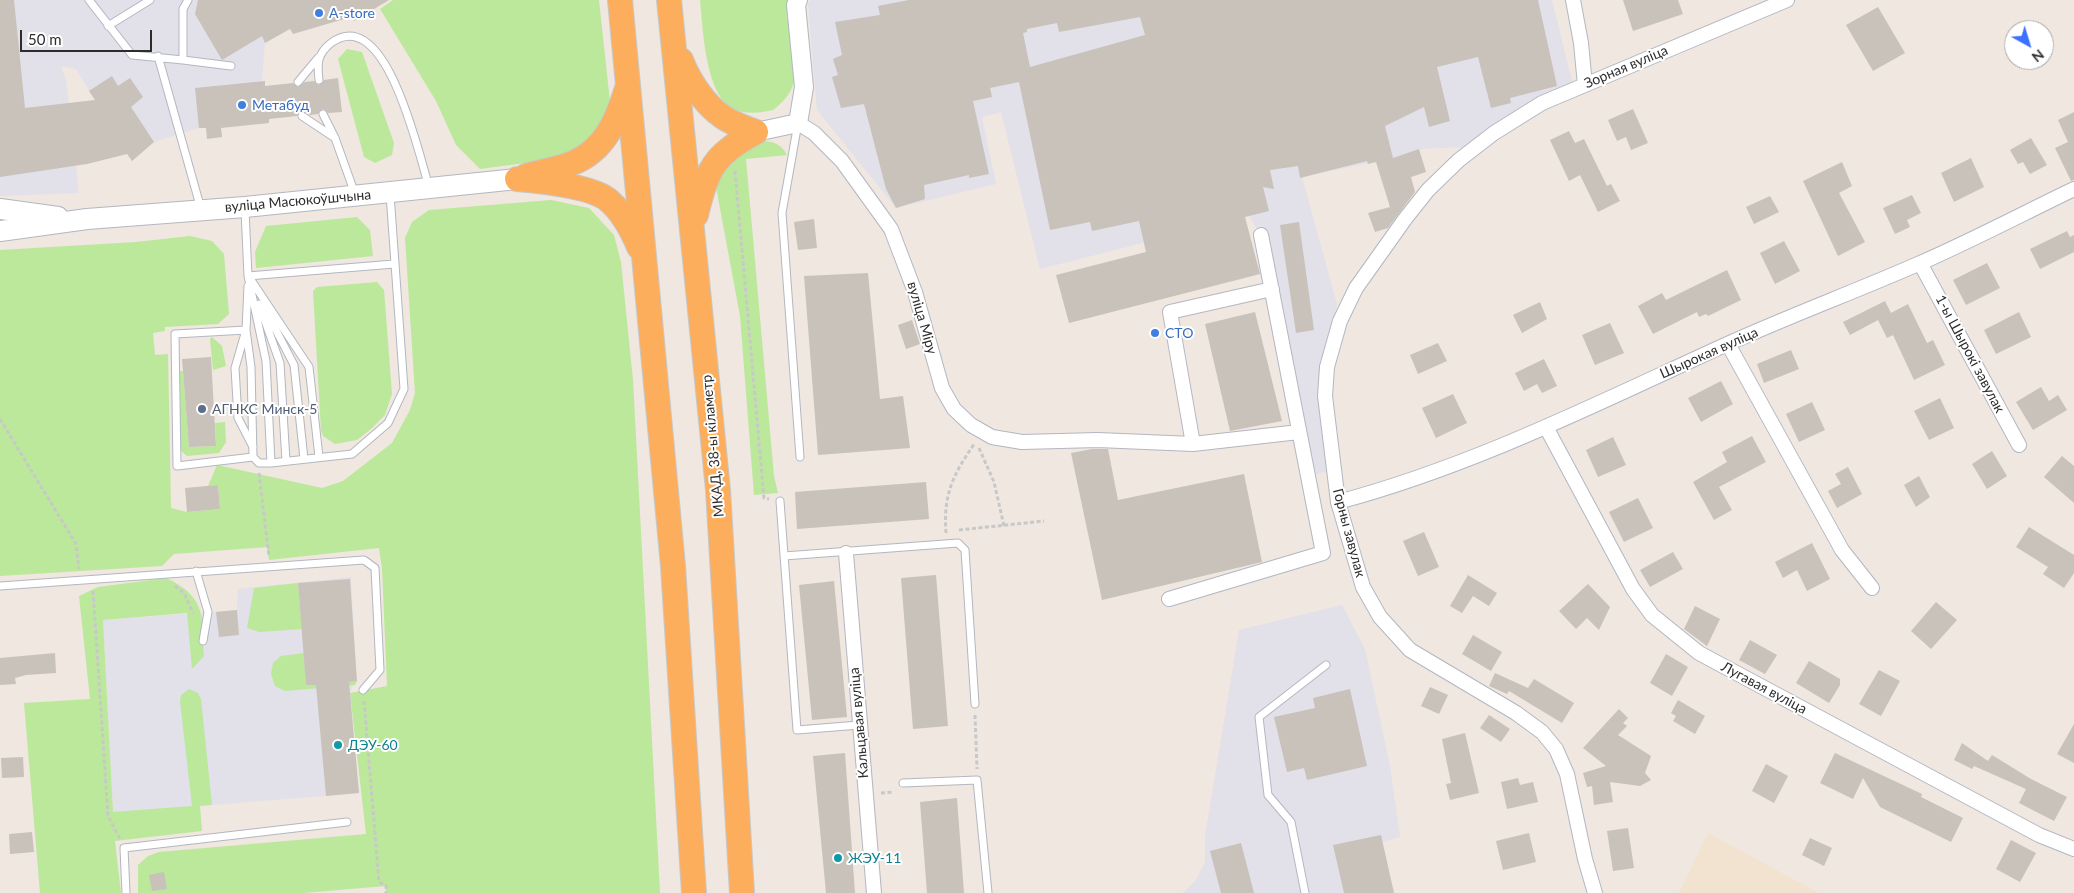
<!DOCTYPE html>
<meta charset="utf-8">
<style>
body{margin:0}
#map{position:relative;width:2074px;height:893px;overflow:hidden;background:#efe7e0;font-family:Lato,sans-serif}
canvas{display:block}
.north{position:absolute;left:2004px;top:20px;width:50px;height:50px;box-sizing:border-box;background:#fff;border:1px solid #ababab;border-radius:50%;rotate:141deg;font-size:14px;font-weight:700;line-height:20px;text-align:center;color:#2d2d2d}
.north::after{content:'';display:block;margin:auto;width:18px;height:22px;background:#3d70ff;clip-path:polygon(50% 0,100% 100%,50% 72%,0 100%)}
.scale{position:absolute;left:20px;top:30px;width:132px;height:22px;box-sizing:border-box;border:2px solid #2d2d2d;border-top:0;padding-left:6px;font-size:15px;line-height:18px;white-space:nowrap;color:#2d2d2d;-webkit-text-stroke:4px #fff;paint-order:stroke}
</style>
<div id="map">
<canvas width="2074" height="893"></canvas>
<div class="north">N</div>
<div class="scale">50 m</div>
</div>
<script>
const g = document.querySelector('canvas').getContext('2d');
g.lineJoin = 'round';
function fillPath(path, color) { g.fillStyle = color; g.fill(path, 'evenodd'); }
function trace(path, color, width, dash) { g.strokeStyle = color; g.lineWidth = width; g.lineCap = dash ? 'butt' : 'round'; g.setLineDash(dash || []); g.stroke(path); }
function label(font, color, halo, rows, align = 'center') {
  g.font = font + ' Lato,sans-serif'; g.lineWidth = 4; g.setLineDash([]); g.textBaseline = 'middle'; g.strokeStyle = halo; g.fillStyle = color; for (const [text, x, y, turn = 0] of rows) {
    g.save(); g.translate(x, y); g.rotate((+turn || 0) * Math.PI / 180); g.textAlign = isNaN(turn) ? turn : align; if (halo) g.strokeText(text, 0, 0); g.fillText(text, 0, 0); g.restore();
  }
}
fillPath(new Path2D(`
 M0,0H338L265,43L262,81L269,123L199,128L181,133L154,142L132,161L76,69L61,66L66,80L79,193L0,196Z
 M811,0H1552L1573,85L1463,147L1419,149L1393,158L1302,177L1337,304L1318,384L1328,471L1308,476L1261,235L1249,216L1040,269L1001,112L982,117L996,184L896,208L817,110L808,3Z
 M351,577L356,680L350,693L359,793L113,813L103,620L237,610L238,589Z
 M1342,605L1365,649L1390,766L1400,837L1382,842L1394,893H1183L1196,880L1205,862V836L1239,630Z`), '#e2e0e8');
fillPath(new Path2D(`
 M1708,833L1819,893H1679Z`), '#f1e3cf');
fillPath(new Path2D(`
 M393,0H599L610,102L604,131L563,158L480,169L456,145L436,101L380,9Z
 M700,0H787L789,12L786,16L790,20C794,58 807,85 773,110C760,113 744,115 732,108C705,93 703,28 700,0Z
 M347,49L362,52L394,143L392,155L375,163L364,157L338,59Z
 M762,141C774,141 782,145 787,155L746,159L774,476L778,493L754,495L740,316L716,187L725,163Z
 M551,200L589,208L614,235L621,262L633,380L660,893H386V886L303,893H138V865L148,856L159,852L366,834L350,693L387,686L382,568L379,548L269,560L267,547L174,554L162,566L0,576V250L136,242L190,236L212,241L224,254L229,314L218,324L165,327V331L153,333L155,355L168,354L171,508L187,512L220,509L218,485L208,486L217,465L322,488L343,481L392,443L410,410L415,393L405,238L412,222L429,210Z
 M357,217L370,230L373,256L256,268L255,252L266,226Z
 M377,282L384,290L392,394L385,415L371,429L357,440L335,444L323,436L321,430L313,291L317,287Z
 M212,337L222,346L226,366L213,370L210,339Z
 M174,371H183L189,447L216,446L215,423L225,422L226,442L219,453L187,456L181,451Z
 M166,578C207,597 202,617 204,656L192,669L187,613L103,620L113,812L192,806L180,701L181,695L189,689L198,693L201,699L212,805L200,806L202,831L115,841L121,893H40L24,703L90,699L79,596L98,587Z
 M298,583L302,629L259,632L247,628L254,588Z
 M304,653L306,685L357,681L355,685L285,691L275,686L271,674L273,663L281,656Z`), '#bbe89a');
fillPath(new Path2D(`
 M0,0H14L25,108L95,100L89,91L112,76L118,86L130,78L143,97L131,107L154,142L132,161L127,154L87,164L0,177Z
 M198,0H389L354,21L351,17L293,34L290,29L265,43L262,36L222,60L195,14Z
 M909,0H1538L1557,86L1510,98L1511,103L1491,108L1478,57L1437,67L1450,121L1429,127L1424,107L1385,126L1393,158L1419,149L1426,172L1411,177L1415,192L1388,228L1375,232L1368,213L1390,207L1376,162L1368,164L1367,161L1300,178L1298,166L1270,170L1274,189L1263,187L1269,211L1245,217L1260,274L1069,323L1056,275L1146,252L1139,221L1092,231L1090,222L1050,230L1019,82L990,88L992,97L973,101L989,174L969,178V175L924,185L925,199L896,208L886,189L864,104L841,108L832,77L838,75L833,59L842,55L835,22L880,15L878,6ZM1140,17L1145,35L1030,67L1023,33L1027,32V29L1057,23L1059,32Z
 M1623,0H1678L1683,14L1633,31Z
 M1878,7L1905,53L1873,71L1846,25Z
 M338,78L342,112L328,113L323,109L318,114L310,115L300,111L297,116L269,119V123L221,128L222,137L207,139L206,128H199L195,88L265,81V86L293,83L298,87L305,82L314,81L319,85L324,80Z
 M1633,109L1648,143L1631,150L1626,137L1617,141L1608,120Z
 M2074,112V180L2071,181L2055,148L2068,142L2058,120Z
 M1569,131L1575,143L1584,139L1607,186L1611,184L1620,201L1598,212L1580,175L1569,181L1550,140Z
 M2031,138L2047,165L2030,174L2023,162L2018,164L2010,150Z
 M1971,158L1984,187L1954,202L1941,173Z
 M1842,162L1852,186L1839,193L1865,242L1838,256L1803,181Z
 M1912,195L1921,213L1907,220L1910,227L1895,234L1883,208Z
 M1770,196L1779,212L1754,224L1746,207Z
 M814,219L817,248L798,250L794,222Z
 M1299,222L1314,330L1296,333L1280,225Z
 M2067,231L2070,237L2074,235V252L2040,269L2030,249Z
 M1784,241L1800,271L1775,284L1760,253Z
 M1987,263L2000,288L1966,305L1953,280Z
 M1727,270L1741,300L1708,316L1706,314L1699,317L1697,312L1653,334L1638,306L1662,293L1666,300Z
 M868,273L880,399L903,396L910,448L818,455L804,276Z
 M1885,301L1891,313L1908,304L1927,343L1933,340L1945,365L1914,380L1893,335L1887,338L1878,320L1850,335L1843,322Z
 M1540,302L1547,319L1522,333L1513,315Z
 M1255,312L1282,421L1230,431L1205,324Z
 M2019,312L2031,337L1996,354L1984,330Z
 M912,320L920,344L906,349L898,325Z
 M1610,323L1624,353L1595,365L1582,335Z
 M1438,343L1447,361L1418,374L1410,355Z
 M1791,350L1799,369L1764,383L1757,364Z
 M211,357L216,446L189,447L182,359Z
 M1544,359L1557,386L1542,393L1537,384L1524,391L1515,373Z
 M1721,381L1733,404L1701,422L1688,398Z
 M2041,387L2049,401L2058,395L2067,410L2033,430L2016,402Z
 M1453,394L1467,423L1436,438L1422,408Z
 M1940,398L1954,428L1929,440L1914,411Z
 M1812,402L1825,430L1799,442L1786,414Z
 M1752,436L1766,462L1719,487L1732,510L1714,520L1693,482L1727,462L1722,452Z
 M1613,437L1626,465L1598,477L1586,450Z
 M1092,449H1108L1118,500L1244,474L1262,562L1102,600L1071,453Z
 M1992,451L2007,476L1987,489L1972,464Z
 M2062,456L2074,466V503L2044,477Z
 M1848,467L1862,494L1837,508L1828,491L1841,484L1835,474Z
 M1919,476L1930,497L1916,507L1904,485Z
 M926,482L929,519L797,529L795,492Z
 M218,485L220,509L187,512L185,488Z
 M1638,498L1653,528L1624,542L1609,512Z
 M2029,527L2074,555V573L2064,588L2043,574L2048,567L2016,547Z
 M1424,532L1439,567L1418,576L1403,541Z
 M1812,543L1830,579L1807,591L1797,570L1783,578L1775,562Z
 M1673,552L1683,569L1650,587L1640,570Z
 M936,575L948,726L913,729L901,578Z
 M1468,575L1497,593L1489,606L1473,596L1462,613L1450,606Z
 M350,579L357,681L349,682L359,793L326,796L316,685H306L298,583Z
 M834,581L847,717L812,720L799,585Z
 M1588,584L1610,607L1599,630L1587,618L1576,629L1559,611Z
 M1936,602L1957,620L1931,649L1911,631Z
 M1695,606L1720,619L1707,646L1684,629Z
 M237,610L239,635L219,637L216,612Z
 M1473,635L1502,652L1491,671L1462,654Z
 M1750,640L1777,655L1765,674L1739,660Z
 M55,653L56,673L26,675L15,678L16,684L0,685V658Z
 M1666,654L1688,667L1672,696L1650,683Z
 M1809,661L1840,679V685L1829,703L1796,683Z
 M1879,670L1900,681L1881,716L1859,704Z
 M1495,673L1528,688L1534,679L1574,703L1562,723L1509,691L1507,694L1489,686Z
 M1430,687L1448,695L1439,714L1421,706Z
 M1350,689L1367,766L1307,780L1304,768L1287,772L1274,717L1315,708L1313,698Z
 M1678,700L1705,716L1695,734L1673,721L1676,716L1671,713Z
 M1619,709L1628,718L1623,723L1627,726L1618,735L1651,756L1645,773L1651,780L1640,786L1610,782L1613,802L1594,805L1592,786L1587,787L1583,773L1606,766L1583,748Z
 M1489,715L1510,729L1501,742L1480,728Z
 M2074,724V763L2057,754Z
 M1465,733L1479,793L1450,800L1446,784L1451,783L1442,739Z
 M1962,743L1988,761L1992,755L2031,779L2067,797L2054,821L2019,803L2026,789L1974,766L1972,769L1954,760Z
 M845,753L855,893H826L813,756Z
 M1835,753L1922,794L1921,797L1963,818L1951,842L1880,807L1863,778L1853,799L1820,783Z
 M23,757L24,777L2,778L1,758Z
 M1766,764L1788,776L1774,803L1752,791Z
 M1518,778L1520,785L1533,782L1538,802L1507,809L1501,782Z
 M957,798L964,893H927L920,802Z
 M1628,828L1634,868L1613,871L1607,831Z
 M32,832L34,852L10,854L9,834Z
 M1529,833L1536,862L1503,870L1496,841Z
 M1381,835L1394,893H1344L1333,845Z
 M1810,838L1832,848L1824,866L1802,855Z
 M2011,840L2036,853L2020,882L1996,869Z
 M1241,843L1254,893H1221L1210,851Z
 M164,872L167,889L152,891L149,875Z`), '#c8c2bb');
const service = new Path2D(`
 M89,0L132,55L183,60V9L188,0
 M108,26L150,0
 M158,56L201,209
 M183,60L231,66
 M319,80C317,64 317,54 331,43C386,2 419,155 429,187
 M298,82L318,58
 M323,114L335,138L355,194
 M302,116L335,138
 M798,123L782,213L800,457
 M245,210L248,276L266,361L271,463L352,454L388,423L404,389L390,194
 M248,276L394,264
 M251,280L309,367L319,457
 M248,286L246,330L251,367L253,457L259,463H271
 M259,304L280,363L286,461
 M264,307L294,365L304,459
 M253,447L238,418L235,368L246,330L175,334L177,466L253,457
 M780,501L797,730L859,725
 M784,556L958,543L965,550L975,704
 M196,571L208,612L203,641
 M0,586L364,560L375,568L380,670L363,690
 M903,783L977,780L988,893
 M126,893L124,848L347,822
 M1305,893L1291,822L1268,795L1259,717L1326,665`);
const minor = new Path2D(`
 M1573,0L1581,43L1585,85
 M798,123L814,133L842,161L891,229L915,292L942,388L954,409L971,425L992,437L1022,442L1098,440L1193,444
 M1920,263L2019,445
 M1272,289L1170,312L1193,444L1299,432
 M1728,344L1842,550L1872,588
 M1546,427L1633,589L1652,615L1699,653L2039,835L2074,849
 M1338,502C1473,466 1598,403 1725,345C1789,316 1854,292 1918,264C1971,241 2022,214 2074,189
 M846,553L874,893
 M1169,599L1323,553L1261,235
 M1595,893L1585,859L1567,774L1556,749L1542,732L1516,713L1410,650L1380,617L1363,587L1338,502L1325,396L1327,367L1340,321L1356,288L1405,219L1428,190L1459,160L1494,133L1542,103L1787,0`);
const tertiary = new Path2D(`
 M756,132L798,123L804,87L796,5L798,0`);
const secondary = new Path2D(`
 M0,209L58,217
 M0,231L87,219L245,207L517,179`);
const trunk = new Path2D(`
 M620,0L673,566L694,893
 M669,0L718,490L742,893
 M681,60C689,81 705,105 723,117C733,124 746,128 756,132
 M526,176C542,171 560,169 575,162C605,149 617,120 626,91
 M517,179C540,181 589,186 607,199C622,211 632,230 639,247
 M696,215C707,169 714,154 756,132`);
trace(service, '#b3b7c1', 9);
trace(minor, '#b3b7c1', 16);
trace(tertiary, '#b3b7c1', 20);
trace(secondary, '#b3b7c1', 22);
trace(trunk, '#c8c8c8', 26);
trace(new Path2D(`
 M735,171L764,498L769,499
 M0,419L76,544L79,569
 M979,448L994,482L1004,526
 M259,473L269,556
 M959,530L1044,521
 M946,533C943,495 953,474 975,443
 M175,586L184,593L193,613
 M93,591L108,816L120,839
 M364,701L379,882L386,886V893
 M975,715L977,769
 M881,793L894,792`), '#c8c8c8', 3, [4, 2.5]);
trace(service, '#fff', 7);
trace(minor, '#fff', 14);
trace(tertiary, '#fff', 18);
trace(secondary, '#fff', 20);
trace(trunk, '#fcae5c', 24);
for (const [x, y, r, color] of [
 [319,13,5,"#3f7fe0"],
 [242,105,5,"#3f7fe0"],
 [1155,333,5,"#3f7fe0"],
 [202,409,5,"#5c6f8a"],
 [338,745,5,"#0f9aa8"],
 [838,858,5,"#0f9aa8"]
]) { const dot = new Path2D(); dot.arc(x, y, r, 0, 2 * Math.PI); g.fillStyle = color; g.fill(dot); trace(dot, '#fff', 2); }
label('14px', '#366cbe', '#fff', [
 ["А-store",329,13],
 ["Метабуд",252,105],
 ["СТО",1165,333]
], 'left');
label('14px', '#2d2d2d', '#fff', [
 ["Зорная вуліца",1626,67,-23],
 ["вуліца Масюкоўшчына",298,201,-5],
 ["вуліца Міру",922,318,74],
 ["Шырокая вуліца",1709,353,-24],
 ["1-ы Шырокі завулак",1970,354,62],
 ["МКАД, 38-ы кіламетр",713,446,-95],
 ["Горны завулак",1349,533,75],
 ["Лугавая вуліца",1764,688,28],
 ["Кальцавая вуліца",859,723,-95]
]);
label('14px', '#4e5e75', '#fff', [
 ["АГНКС Минск-5",212,409]
], 'left');
label('14px', '#0d838f', '#fff', [
 ["ДЭУ-60",348,745],
 ["ЖЭУ-11",848,858]
], 'left');
</script>
